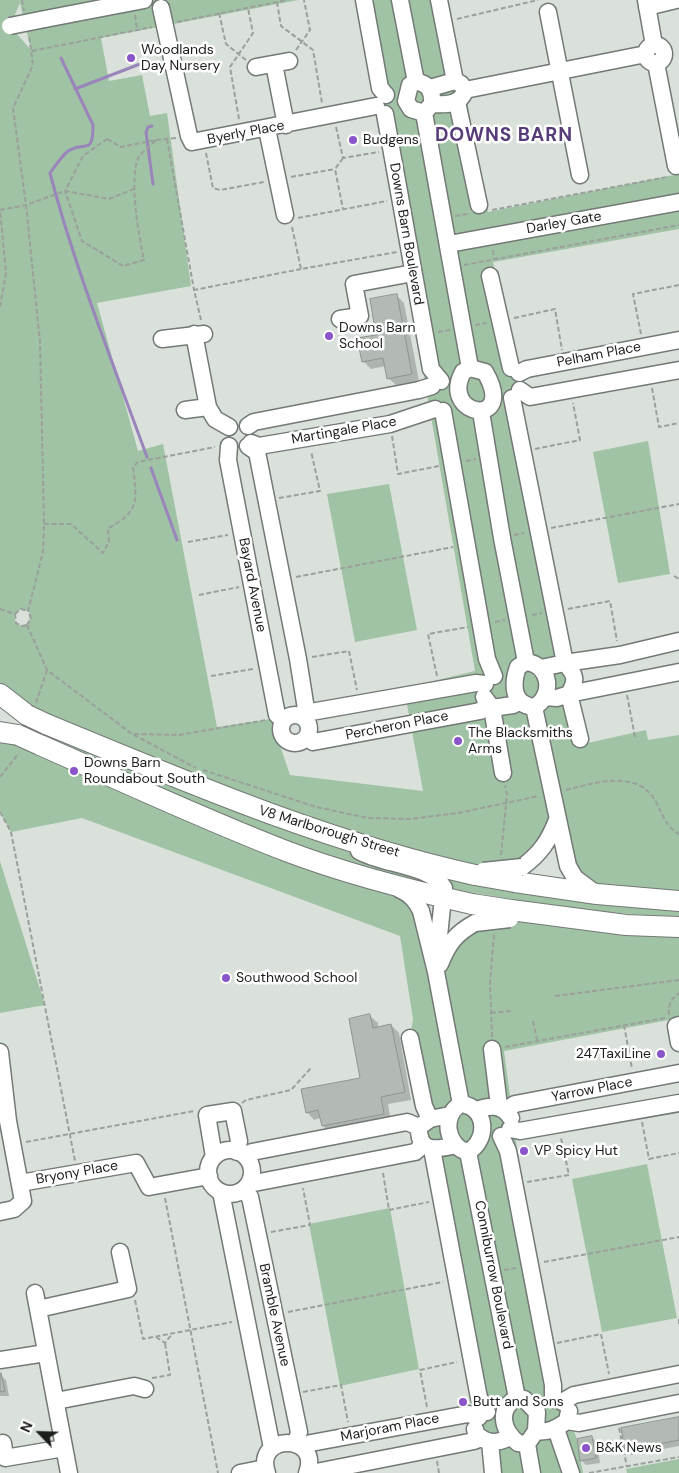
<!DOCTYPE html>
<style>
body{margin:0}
#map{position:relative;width:679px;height:1473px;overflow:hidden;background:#dae1db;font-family:"DM Sans",sans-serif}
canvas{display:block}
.north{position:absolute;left:15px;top:1408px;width:50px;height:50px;-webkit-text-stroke:4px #fff;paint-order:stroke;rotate:294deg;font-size:14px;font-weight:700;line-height:20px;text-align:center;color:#1c1e1c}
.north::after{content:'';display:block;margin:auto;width:18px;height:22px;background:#1c1e1c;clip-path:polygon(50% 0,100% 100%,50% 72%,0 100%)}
</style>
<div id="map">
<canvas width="679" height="1473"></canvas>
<div class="north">N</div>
</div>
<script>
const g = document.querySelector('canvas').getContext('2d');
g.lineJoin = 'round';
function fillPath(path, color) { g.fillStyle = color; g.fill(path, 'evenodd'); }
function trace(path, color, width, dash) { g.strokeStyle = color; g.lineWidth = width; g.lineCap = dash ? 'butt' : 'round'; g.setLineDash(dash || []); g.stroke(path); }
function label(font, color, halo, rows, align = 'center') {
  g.font = font + ' "DM Sans",sans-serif'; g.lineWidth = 5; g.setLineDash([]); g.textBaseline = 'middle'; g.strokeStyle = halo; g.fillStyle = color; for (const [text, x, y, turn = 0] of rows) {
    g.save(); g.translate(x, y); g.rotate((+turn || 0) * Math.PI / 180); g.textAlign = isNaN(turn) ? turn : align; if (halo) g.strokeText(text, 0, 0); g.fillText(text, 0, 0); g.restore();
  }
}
fillPath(new Path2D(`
 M0,0H298L101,38L109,81L142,75L150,116L167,113L191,286L97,303L138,451L163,444L217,727L271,719L290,775L423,791L404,688L475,671L359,0H448L488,212L679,174V229L493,262L588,743L646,730L648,740L679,735V898L584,887L557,821L532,859L465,873L336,837L0,694ZM20,3L31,50L10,26ZM24,609L30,613L29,623L22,626L16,623L14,616L19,610Z
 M648,441L670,574L618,583L593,452Z
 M389,484L417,630L355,642L327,494Z
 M50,729L377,864L422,875L431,884C407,878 384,873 361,866C252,832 150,784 47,736Z
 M0,732L391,884L421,911L449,943L495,920L679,927V1018L504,1051L548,1380L576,1436L583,1473H488L482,1447L483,1391L430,1154L407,1122L430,1119L410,1038L413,1019L400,936L82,818L11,832L0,812Z
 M0,861L45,1005L0,1013Z
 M447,878L679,903V916C601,915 525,903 449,888Z
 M647,1164L677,1318L602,1332L572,1179Z
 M390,1208L419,1369L340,1386L309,1224Z
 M679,1459V1473H627L626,1469Z`), '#a0c2a5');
fillPath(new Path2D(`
 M396,295L404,303L419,381L396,385L388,378L386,366L371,369L363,361Z
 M370,1016L378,1023V1028L391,1025L399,1033L411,1100L388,1104L391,1122L330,1133L323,1126L321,1118L314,1120L307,1112L362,1079Z
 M0,1375L6,1380L9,1396H0Z
 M679,1419V1446L631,1455L626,1450Z
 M592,1438L597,1442L600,1463L586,1465L581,1460Z`), '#0003');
trace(new Path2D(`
 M61,58L93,125C93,157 85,140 68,151C61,157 56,165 50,173C75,269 113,363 147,457
 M75,89L140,64
 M152,126L148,127L146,132L153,184
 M151,468L177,540`), '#9a85bb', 3);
const building = new Path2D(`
 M397,294L412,374L387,379L383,358L362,362L357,338L376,335L370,299Z
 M370,1014L373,1028L391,1024L405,1092L381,1097L384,1114L322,1126L318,1110L306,1113L301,1089L360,1078L349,1019Z
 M1,1373L5,1391L0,1392V1374Z
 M679,1417V1440L625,1451L621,1428Z
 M592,1436L596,1458L580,1461L577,1439Z`);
fillPath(building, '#b3bab4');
trace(building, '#8e958f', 1);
const minor = new Path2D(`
 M364,0L380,88L386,95
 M400,0L416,82
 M439,0L455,81
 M646,0L654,45
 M647,7L676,0
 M161,8L189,136L192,142L376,106
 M548,12L580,175
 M45,19L144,0
 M646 54a9 9 0 1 1 18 0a9 9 0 1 1-18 0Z
 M656,63L676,166
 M274,64L286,125
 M256,67L289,61
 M416,82C429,83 433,92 432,104L424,113L411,109L406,101L410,85Z
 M430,88L455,81L461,84L465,90C461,105 446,105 432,104
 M465,90L646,54
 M457,102L479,205
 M424,113L470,368
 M385,114L431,369L441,381
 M267,129L285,215
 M449,244L679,202
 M490,276L511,368
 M340,319L360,316L354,284L413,273
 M194,334L208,407L215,419L229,427
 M162,339L204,334
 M470,368L485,372C518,429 439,417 463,372Z
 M519,373L527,369L679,340
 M520,390L530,397L679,370
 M512,398L565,663L620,655L679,641
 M185,410L208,407
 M443,411L487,659L494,676
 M481,412L502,538L526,662
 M248,426L254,422L419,390L432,386
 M251,443L259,446L390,424L435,409
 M229,446L228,460L277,715L284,720
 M248,446L257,452L298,659L306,709L301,716
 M526,662C550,664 555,696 534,707C512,705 512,684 518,667Z
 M541,668L565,663C576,675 577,680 569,694L557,698L545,697
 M484,697L492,708L513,705L519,701
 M534,707L568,866L575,878L595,893
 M492,708L503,773
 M281 729a14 14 0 1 1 28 0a14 14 0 1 1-28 0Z
 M305,719L311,712L476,683L485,684
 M307,737L313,742L480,711L488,705
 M580,739L569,694L679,672
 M359,851C383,865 431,865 444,888L437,955
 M522,867C540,854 549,841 557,820
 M399,889C410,894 416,900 421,911L436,972L461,1104
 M440,964C448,944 456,933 475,923
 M679,1025L676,1026L679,1043
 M410,1038L424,1106L430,1119
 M492,1049L499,1106
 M0,1052L8,1121L23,1201L14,1209L0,1212
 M461,1104C487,1107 489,1140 468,1152C446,1147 441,1115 461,1104Z
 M476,1110C490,1105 502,1104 511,1118
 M506,1110L515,1104L679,1073
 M450,1115L430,1119L419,1127C418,1153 436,1150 456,1145
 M510,1129L520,1131L679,1103
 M501,1136L508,1151L553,1385V1399
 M432,1149L479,1398L487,1412
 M208 1172a22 22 0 1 1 44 0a22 22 0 1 1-44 0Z
 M468,1152L517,1398
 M214,1157L207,1115L233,1111L239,1141L237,1152
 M246,1157L252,1152L407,1122L419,1127
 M20,1183L136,1163L149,1187L209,1176
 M249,1184L415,1152L423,1145
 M243,1190L250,1197L299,1432L296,1443
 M221,1192L272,1448
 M35,1293L69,1473
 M38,1309L128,1289L120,1252
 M0,1360L46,1353
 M517,1398L524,1399L537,1412L536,1431L527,1444L518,1443C502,1430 497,1409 517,1398Z
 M56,1401L134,1386L145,1389
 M562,1402L574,1395L679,1374
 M567,1421L579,1423L679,1403
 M475,1429L476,1434C487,1444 497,1444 510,1437
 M556,1429L571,1473
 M536,1431C549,1433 557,1428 567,1421L569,1411
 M490,1442L493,1473
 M3,1443L5,1458L64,1448
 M527,1444L532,1473
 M302,1447L311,1443L468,1414L479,1417
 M240,1473L265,1468
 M267,1473C253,1433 322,1433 307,1473
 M311,1473L474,1441L481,1438`);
const major = new Path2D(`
 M0,694L27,715
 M46,724C187,782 326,842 475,875
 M0,732L18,735
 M40,745C122,781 203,819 286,851C346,874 409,890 472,904
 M515,882L597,894L679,901
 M511,910L626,925L679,927`);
trace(minor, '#737974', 19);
trace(major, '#737974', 22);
trace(new Path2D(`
 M22,0L24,11
 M277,2L281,26L313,50L322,103
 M219,13L226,44L246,60
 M135,15L137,30
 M457,19L538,0
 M177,22L287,0
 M296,50L310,30L304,0
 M32,51L152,27
 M239,119L230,67L253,33L248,8
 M336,127L343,158L379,152
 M107,139L121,147L156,140C152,145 143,151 139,156C128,178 139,236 144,260L123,266L82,241L65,191L83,156Z
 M167,139L194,290
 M156,140L176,138
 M206,153L213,188L220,190L264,182
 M343,158L335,169L343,209
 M291,177L335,169
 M0,210L26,205L65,191L109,199L134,189
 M492,210L667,177
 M455,216L468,214
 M298,218L387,201
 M292,227L301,269L397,252
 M493,250L494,260
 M464,265L679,225
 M0,307L6,273L0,210
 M514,318L555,309L562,350
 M201,320L194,290L301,269
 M475,325L487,323
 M438,332L450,330
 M641,334L633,294L679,285
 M652,388L659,427L679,423
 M392,436L398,474L439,466
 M535,449L580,440L573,403
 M466,461L476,459
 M279,498L320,491L311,451
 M44,524H71L103,553L109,541L108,528C140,512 137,500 133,467L138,462L215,447
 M551,528L679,504
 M514,535L524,533
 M188,542L228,535
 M674,576L679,579
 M296,577L453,547
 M199,595L239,587
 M0,609L15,614
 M568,609L610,601L617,641
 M15,614L16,623L22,626L27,625
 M15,614L21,609L28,611
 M532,615L542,613
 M495,622L505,620
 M27,625L47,670L132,734L196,768
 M27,625L31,618L28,611L43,552L44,524L40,342L26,205L13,108L33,65L29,35
 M312,657L349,651L357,690
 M211,676L253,669
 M437,676L428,634L468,627
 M627,695L635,737
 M36,703L47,670
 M134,734L179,735L266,720
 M203,770L316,807L368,818L410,819L458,813L539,796
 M0,777L19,753
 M566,790C594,783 636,769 655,800C662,813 665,826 679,834
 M0,812L11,832L75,1161
 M501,855L507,795L505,785
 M555,996L679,980
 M491,1013L511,1011
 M669,1015C668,1005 671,999 679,993
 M533,1021L537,1040
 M624,1025L632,1069
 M492,1037L490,983L494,934
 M505,1047L665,1018
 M242,1103L246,1100L291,1090L311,1068
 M642,1122L649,1159L679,1153
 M26,1142L194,1111
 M383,1173L389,1210L429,1202
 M527,1182L569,1175L561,1138
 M165,1198L218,1473
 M271,1232L310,1225L303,1188
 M544,1262L679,1237
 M504,1270L517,1268
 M135,1300L143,1339L232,1322
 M288,1312L443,1282
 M679,1319V1326
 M156,1337L165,1343L172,1334
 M557,1343L601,1334L609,1374
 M152,1378L170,1375L165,1343
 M303,1392L341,1385L348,1422
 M427,1407L420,1370L457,1362
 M619,1428L627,1467
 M437,1461L439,1473
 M589,1473L679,1457`), '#9aa09b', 2, [5, 2.5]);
trace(minor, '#fff', 16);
trace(major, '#fff', 20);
const minorBridge = new Path2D(`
 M10,26L45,19
 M483,871L522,867
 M475,923L510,919`);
const majorBridge = new Path2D(`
 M27,715L46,724
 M18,735L40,745
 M475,875L515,882
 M472,904L511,910`);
trace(minorBridge, '#737974', 19, []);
trace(majorBridge, '#737974', 22, []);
trace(minorBridge, '#fff', 16);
trace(majorBridge, '#fff', 20);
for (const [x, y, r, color] of [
 [131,58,5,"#8a54cb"],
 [353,140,5,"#8a54cb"],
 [329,336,5,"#8a54cb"],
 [458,741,5,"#8a54cb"],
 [74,771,5,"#8a54cb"],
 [226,978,5,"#8a54cb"],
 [661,1054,5,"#8a54cb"],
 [524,1151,5,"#8a54cb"],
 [463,1402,5,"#8a54cb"],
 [586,1448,5,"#8a54cb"]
]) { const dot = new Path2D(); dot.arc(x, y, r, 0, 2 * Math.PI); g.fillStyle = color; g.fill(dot); trace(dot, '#fff', 2); }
label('14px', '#1c1e1c', '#fff', [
 ["Woodlands",141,50],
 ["Day Nursery",141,66],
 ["Budgens",363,140],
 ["Downs Barn",339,328],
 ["School",339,344],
 ["The Blacksmiths",468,733],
 ["Arms",468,749],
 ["Downs Barn",84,763],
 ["Roundabout South",84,779],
 ["Southwood School",236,978],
 ["247TaxiLine",651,1054,"right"],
 ["VP Spicy Hut",534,1151],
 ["Butt and Sons",473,1402],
 ["B&K News",596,1448]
], 'left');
label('14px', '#1c1e1c', '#fff', [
 ["Byerly Place",246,133,-11],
 ["Darley Gate",564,223,-10],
 ["Downs Barn Boulevard",406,234,80],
 ["Pelham Place",599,355,-11],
 ["Martingale Place",344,431,-10],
 ["Bayard Avenue",252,585,79],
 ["Percheron Place",397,726,-11],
 ["V8 Marlborough Street",329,832,17],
 ["Yarrow Place",592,1090,-11],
 ["Bryony Place",77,1173,-10],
 ["Conniburrow Boulevard",493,1275,79],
 ["Bramble Avenue",274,1315,78],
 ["Marjoram Place",390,1428,-11]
]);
g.letterSpacing = '1px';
label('bold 19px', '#563c78', '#fff', [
 ["DOWNS BARN",504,136]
]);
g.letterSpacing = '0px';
</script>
